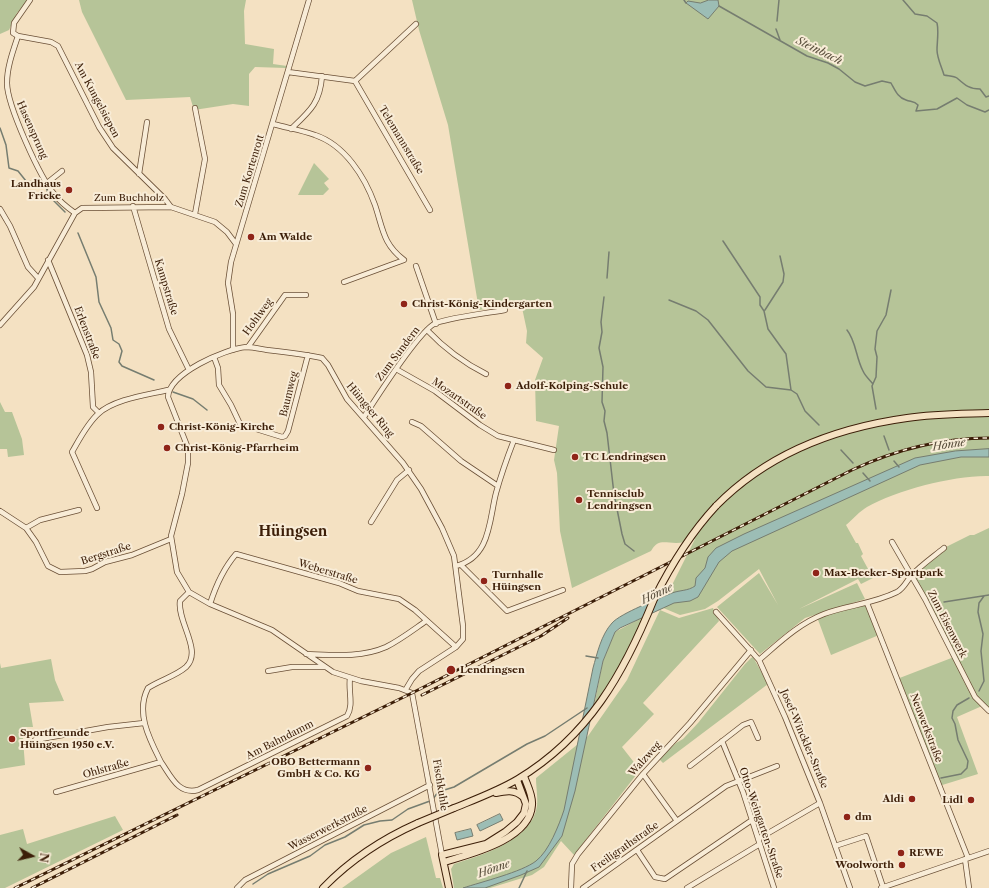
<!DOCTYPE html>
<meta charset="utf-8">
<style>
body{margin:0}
#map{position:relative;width:989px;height:888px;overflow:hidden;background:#f4e1c2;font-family:"Libre Caslon Text",serif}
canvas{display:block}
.north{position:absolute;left:12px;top:836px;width:40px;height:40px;-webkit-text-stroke:3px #f8ecd7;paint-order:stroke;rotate:98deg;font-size:11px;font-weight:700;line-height:16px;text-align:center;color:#3c1e08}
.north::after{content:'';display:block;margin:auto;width:14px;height:18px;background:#3c1e08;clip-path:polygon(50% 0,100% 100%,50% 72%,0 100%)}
</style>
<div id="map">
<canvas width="989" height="888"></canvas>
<div class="north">N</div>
</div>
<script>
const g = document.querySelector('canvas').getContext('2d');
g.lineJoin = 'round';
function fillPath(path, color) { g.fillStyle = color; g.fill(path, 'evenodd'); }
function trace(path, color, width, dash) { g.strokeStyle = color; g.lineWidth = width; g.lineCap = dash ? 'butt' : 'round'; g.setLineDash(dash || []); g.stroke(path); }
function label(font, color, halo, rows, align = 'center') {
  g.font = font + ' "Libre Caslon Text",serif'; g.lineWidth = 4; g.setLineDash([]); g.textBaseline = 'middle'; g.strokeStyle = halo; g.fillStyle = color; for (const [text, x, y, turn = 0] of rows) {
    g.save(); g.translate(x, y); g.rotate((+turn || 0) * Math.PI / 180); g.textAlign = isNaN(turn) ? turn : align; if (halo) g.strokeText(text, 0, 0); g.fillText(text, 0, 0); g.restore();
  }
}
fillPath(new Path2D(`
 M0,0H28L17,13L9,30L0,34Z
 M79,0H246L244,11L245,44L274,49L273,64L287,66L286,68L255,67L249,74V106L233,104L194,110L190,97L126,100L82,12Z
 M412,0H989V476C955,475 897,490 867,507C860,511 853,519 846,525L856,543H858L863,554L861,556L873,578L861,584L858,579L799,609L857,583L865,599L805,618L760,654L717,607L759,573L778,605L759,569L718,601L705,609L680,615L661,607L695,539C689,541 682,543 676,543C664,543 658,539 651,551L572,588L560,531L557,473L554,460L559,426L536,421L535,380L543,358L526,343L527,331L521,303L479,310L448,125L419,30Z
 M314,163L329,179L324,183L329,189L323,195H298Z
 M0,402L5,412H12L22,439L24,455L8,457L7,449H0Z
 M989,528V711L982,706L957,717L978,774L939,786L897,679L954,657L911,576L940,548H944L970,535H974Z
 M867,603L879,635L831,655L817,617Z
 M713,608L719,621L643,703L654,714L622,747L640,770L574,855L561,841L544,867L532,875L490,888H454L451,869L454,864C482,855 532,840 537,806C538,797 536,787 536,778L588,736L627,680L660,610L679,618Z
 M643,617L623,661L594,706L603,661L615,632Z
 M753,657L768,684L663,763L659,759L676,743L683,739L698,723L745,664L751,658Z
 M51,659L55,680L64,701L29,703L33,727H22L25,765L0,769V663L1,668Z
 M115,816L123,830L5,888H0V835L23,829L27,844Z
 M426,837L436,878H440L443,888H342L391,853Z`), '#b6c498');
const water = new Path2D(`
 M709,0H718L719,6L708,19L686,3L688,1L700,3Z
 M989,449V457H961L920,465L732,551L719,562L698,597L690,601L674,603L620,628L615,632L603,661L575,791L562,836L539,867L521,875L485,888H463C481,882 522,872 536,861C549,851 559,825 564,810L593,668C597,654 601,635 612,623C621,613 658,599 672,593C680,590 688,591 695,586L696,578L705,568L708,557L716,548L744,534L915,458L955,451Z
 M500,814L503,820L480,831L477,825Z
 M471,829L473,836L457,840L455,833Z`);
fillPath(water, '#9cbdb5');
trace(water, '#767d70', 1);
trace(new Path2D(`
 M684,0L686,3
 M903,0L915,14L927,16L937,23C939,31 937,42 937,50C937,58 942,68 944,75C948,76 954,76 957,78C965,85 969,89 980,89L986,97L989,96
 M719,6L807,56L828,63L839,69L855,82L865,86L882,81L891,83C895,90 898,98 906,100C911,102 914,101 918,105L916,111L937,109L957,98L967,105L985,112L989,110
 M777,21L779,0
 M776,29L780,40
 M0,128L6,145L9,168L18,171L26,181L42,183L46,187L49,196L65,212
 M78,233L96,277L99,302L111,328L113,340L119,344L122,351L119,362L122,366L154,380
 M723,241L760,297V305L764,311L768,329L786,354L791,390L797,394L805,411L819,425
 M607,278L609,252
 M604,297L601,322L602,332L599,348L603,367L602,402L605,411L604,421L607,433L614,494L622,534L625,544L634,551
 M669,300L696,311L708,320L748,371L766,387L791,390
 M765,310L783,282L784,274L780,256
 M847,330C856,341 856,358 863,371C865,376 870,380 873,384
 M173,392L193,399L207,410
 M876,409L872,386L876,377L877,357L875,349L877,331L886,315L891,290
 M884,436L889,450
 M841,450L853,463
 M894,461L899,467
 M863,473L870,481
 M944,602L989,595
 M586,656L598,658
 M979,691L984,681L981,651L983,634L978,612L979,603L984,596
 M941,778L961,774L967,768L968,761L958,740L955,724L952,718L953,711L957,705L969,698
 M433,799L438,792L454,787L527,744L545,736L587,708
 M253,884L268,874L310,856L325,845L345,837L364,825L380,821L392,820L408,809L430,801
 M519,888L527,871`), '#767d70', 1.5);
const minor = new Path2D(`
 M30,0L14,23L13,33L18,36L51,42L58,46L99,127L113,148L165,199L171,207
 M18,36C13,51 7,67 7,83C7,105 40,178 55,195C60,202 68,208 75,213
 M288,72L355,81L416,24
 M355,81L430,210
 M273,124C287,128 302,130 315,135C345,145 365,177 375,205C383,229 383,244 404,260L344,282
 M291,129C310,111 320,103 322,76
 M139,174L147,122
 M47,183L62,171
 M133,206L169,329L189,370
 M0,209L10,226L28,267L38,278
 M195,214L205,159L195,108
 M48,260L87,355L91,372L93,407L99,413
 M416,266L436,324
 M0,325L34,287L75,213L82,208L171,207L215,222L227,232L236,244
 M427,330C444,348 464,363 486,374
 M248,347L285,295H306
 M233,350V314L228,283L231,262L309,0
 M214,357L218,368L219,385L231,405L240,424L282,437L285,436L288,431L308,355
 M396,369L435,391L480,425L498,436L554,450
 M364,417C375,400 420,329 436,323C458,316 483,314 505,310
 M412,422L421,426L461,461L498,486
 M97,508L72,452C79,440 87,424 98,414C114,399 147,395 168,390
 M0,511L26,528L36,542L48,566L60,572L85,571L92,569L105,562L132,555L171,539
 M371,522L397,480L409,470
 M26,528L40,520L79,510
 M892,542L925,599L975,697L989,711
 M461,565L507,611L563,590
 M456,566C491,557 489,520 496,493C501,475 507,458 514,440
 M867,603L968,858
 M210,604C216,585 223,569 236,554L339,583L358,591L399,599L415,610L456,647
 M716,612L759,660L785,717L820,803L850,888
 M306,654C333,655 361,658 386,647C400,640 413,630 426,621
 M759,660C779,643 798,624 824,614C848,605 873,604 897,592C904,588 906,582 911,576C920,566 933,557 944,548
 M268,671L292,667H324
 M406,689L412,679L419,671L456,647L463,639V626L454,556L442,528L421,489L403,463L347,399L328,365L322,358C304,354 286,352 267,350C261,349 253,347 246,347C225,349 169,373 168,397L188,448V463L182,494L171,536L177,572L189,592L210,604L272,630L333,672L361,681L399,688L412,693L442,855
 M35,740L108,727L144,723
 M722,741L743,792L774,888
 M161,762C171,776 178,795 198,790L347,716C354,705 348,691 350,678
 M690,766L743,725L751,722L758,738
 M643,774L677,821
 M56,792L161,762C150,740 135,713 148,688C160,680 176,676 186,667C203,651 177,622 180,601L189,592
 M758,839L820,803
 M835,846L866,836L883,887
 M637,850L655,877L665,879L752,820
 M965,859L969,888
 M237,888L245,880L430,785
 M571,888L572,864L578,854L643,774L690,723L751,650
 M583,888L726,786L777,766
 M687,888L760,844
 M881,888L989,851`);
const major = new Path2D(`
 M716,506C767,454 835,428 907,418C934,414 962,414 989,413
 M496,793C505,791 515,789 523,797
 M454,808C476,799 498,791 518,779C589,736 624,673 654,599
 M444,862C470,854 530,840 532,805C533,795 527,785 524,776
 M323,888C350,860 382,839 418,823
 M449,888L442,855L486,844L505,832L517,822L524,813L526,804L517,780`);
trace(minor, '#6a4f36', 6);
trace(major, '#3c1e08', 8);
trace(minor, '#f8ecd7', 4.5);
trace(major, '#f4e1c2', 6);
const rail = new Path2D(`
 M422,695L541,636L568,618
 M15,888L412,693L852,470C897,449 940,438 989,438
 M32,888L177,815`);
trace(rail, '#3c1e08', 3);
trace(rail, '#f8ecd7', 1.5, [4.5]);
const majorBridge = new Path2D(`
 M654,599C671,565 690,534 716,506
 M418,823L454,808`);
trace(majorBridge, '#3c1e08', 8, []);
trace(majorBridge, '#f4e1c2', 6);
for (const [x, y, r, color] of [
 [69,190,4,"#8f2418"],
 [251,237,4,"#8f2418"],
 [404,304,4,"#8f2418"],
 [508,386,4,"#8f2418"],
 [161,427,4,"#8f2418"],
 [167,448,4,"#8f2418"],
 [575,457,4,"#8f2418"],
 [579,500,4,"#8f2418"],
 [816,573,4,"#8f2418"],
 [484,581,4,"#8f2418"],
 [451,670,5,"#8f2418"],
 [12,739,4,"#8f2418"],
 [368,768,4,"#8f2418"],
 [912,799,4,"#8f2418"],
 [971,800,4,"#8f2418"],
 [847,817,4,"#8f2418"],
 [901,853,4,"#8f2418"],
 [902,865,4,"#8f2418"]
]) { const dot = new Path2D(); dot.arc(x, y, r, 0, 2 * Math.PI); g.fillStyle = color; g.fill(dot); trace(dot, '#f8ecd7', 1.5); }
label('10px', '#3c1e08', '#f8ecd7', [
 ["Am Kungelsiepen",97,100,62],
 ["Hasensprung",32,130,66],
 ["Telemannstraße",401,140,59],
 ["Zum Kortenrott",250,171,-73],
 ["Zum Buchholz",129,198],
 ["Kampstraße",166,287,73],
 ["Hohlweg",258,317,-54],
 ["Erlenstraße",87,333,69],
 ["Zum Sundern",398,354,-53],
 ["Baumweg",289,394,-76],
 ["Mozartstraße",459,399,35],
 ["Hüingser Ring",370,410,50],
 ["Bergstraße",106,554,-18],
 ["Weberstraße",328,572,17],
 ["Zum Eisenwerk",947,624,63],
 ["Neuwerkstraße",926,728,69],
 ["Josef-Winckler-Straße",804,739,67],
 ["Am Bahndamm",280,740,-27],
 ["Walzweg",645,759,-48],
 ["Ohlstraße",106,769,-16],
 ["Fischkuhle",440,785,81],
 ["Otto-Weingarten-Straße",761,823,71],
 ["Wasserwerkstraße",328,828,-27],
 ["Freiligrathstraße",625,847,-35]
]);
label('bold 10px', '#3c1e08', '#f8ecd7', [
 ["Landhaus",61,184,"right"],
 ["Fricke",61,196,"right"],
 ["Am Walde",259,237],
 ["Christ-König-Kindergarten",412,304],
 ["Adolf-Kolping-Schule",516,386],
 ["Christ-König-Kirche",169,427],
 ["Christ-König-Pfarrheim",175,448],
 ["TC Lendringsen",583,457],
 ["Tennisclub",587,494],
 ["Lendringsen",587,506],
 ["Max-Becker-Sportpark",824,573],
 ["Turnhalle",492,575],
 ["Hüingsen",492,587],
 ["Lendringsen",460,670],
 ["Sportfreunde",20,733],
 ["Hüingsen 1950 e.V.",20,745],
 ["OBO Bettermann",360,762,"right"],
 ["GmbH & Co. KG",360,774,"right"],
 ["Aldi",904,799,"right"],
 ["Lidl",963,800,"right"],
 ["dm",855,817],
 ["REWE",909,853],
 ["Woolworth",894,865,"right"]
], 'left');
label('italic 11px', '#594e3c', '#f8ecd7', [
 ["Steinbach",819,51,26],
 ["Hönne",949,445,-9],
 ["Hönne",657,594,-25],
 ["Hönne",494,869,-19]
]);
label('bold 14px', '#3c1e08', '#f8ecd7', [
 ["Hüingsen",293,532]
]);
</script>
